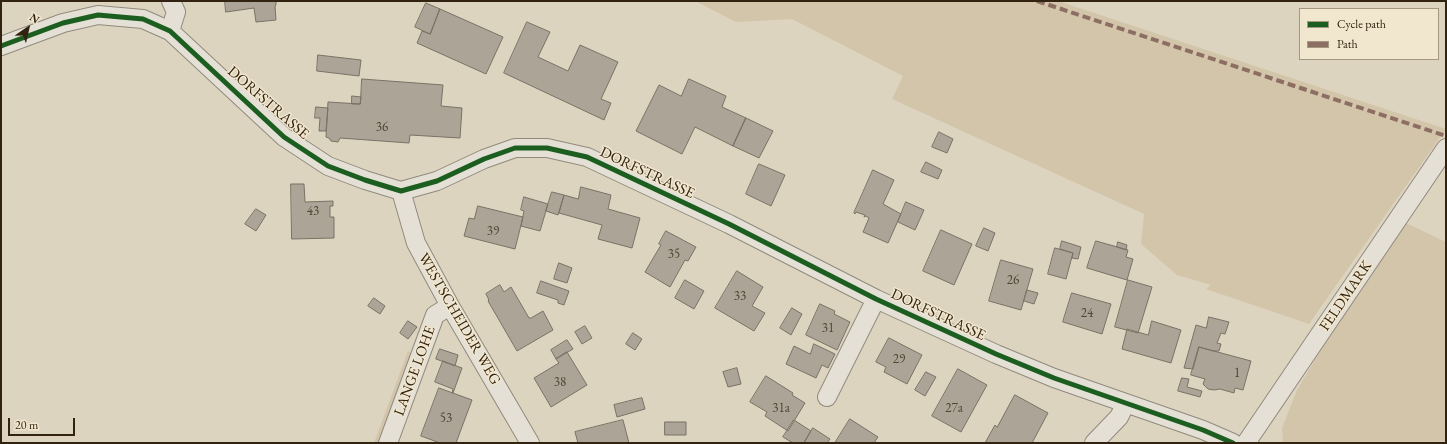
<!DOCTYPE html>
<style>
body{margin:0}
#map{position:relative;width:1447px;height:444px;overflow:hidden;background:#ddd4c0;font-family:"EB Garamond",serif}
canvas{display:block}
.frame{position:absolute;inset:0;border:2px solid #322310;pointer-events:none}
.legend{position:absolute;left:1299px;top:8px;width:140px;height:52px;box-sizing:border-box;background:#f1e6ce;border:1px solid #a59882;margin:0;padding:5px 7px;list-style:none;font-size:12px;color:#322310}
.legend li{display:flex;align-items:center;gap:8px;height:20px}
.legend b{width:20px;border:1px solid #a59882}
.north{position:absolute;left:8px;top:8px;width:40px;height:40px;-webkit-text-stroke:3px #f1e6ce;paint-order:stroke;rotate:34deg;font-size:11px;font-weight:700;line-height:16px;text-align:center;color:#322310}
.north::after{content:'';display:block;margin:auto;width:14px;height:18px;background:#322310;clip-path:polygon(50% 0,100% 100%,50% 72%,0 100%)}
.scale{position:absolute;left:8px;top:418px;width:67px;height:18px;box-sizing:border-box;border:2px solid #322310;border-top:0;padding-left:5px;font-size:12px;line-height:14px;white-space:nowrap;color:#322310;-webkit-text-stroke:3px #f1e6ce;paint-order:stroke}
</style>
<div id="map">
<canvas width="1447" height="444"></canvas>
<div class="frame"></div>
<ul class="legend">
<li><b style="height:5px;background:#1b5e20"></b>Cycle path</li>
<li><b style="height:5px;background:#8d6e63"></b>Path</li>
</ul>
<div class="north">N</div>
<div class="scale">20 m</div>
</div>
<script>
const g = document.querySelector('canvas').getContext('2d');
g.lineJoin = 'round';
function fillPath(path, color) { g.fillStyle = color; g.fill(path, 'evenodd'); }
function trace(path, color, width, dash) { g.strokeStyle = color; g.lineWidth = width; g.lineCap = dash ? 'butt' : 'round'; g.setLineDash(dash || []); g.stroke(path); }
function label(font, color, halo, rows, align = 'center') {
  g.font = font + ' "EB Garamond",serif'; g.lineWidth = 3; g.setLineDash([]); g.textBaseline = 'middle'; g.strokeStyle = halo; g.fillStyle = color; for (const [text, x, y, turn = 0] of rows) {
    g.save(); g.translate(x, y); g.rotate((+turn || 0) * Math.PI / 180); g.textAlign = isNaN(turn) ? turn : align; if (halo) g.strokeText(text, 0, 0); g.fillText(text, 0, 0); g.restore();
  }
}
fillPath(new Path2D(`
 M695,1H1058L1446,129L1309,324L1206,289L1211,285L1177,275L1141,244L1144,214L892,99L903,76L792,19L736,22Z
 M1406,223L1446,242V443H1283L1282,428L1297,390L1331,333Z
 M408,351L423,361L394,443H374Z`), '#d3c5aa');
const building = new Path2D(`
 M225,1H276V5L275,6L276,20L256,22L254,8L226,12Z
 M426,3L440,9L430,34L415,27Z
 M440,9L503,37L486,74L417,43L422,31L430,34Z
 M527,22L550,32L538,57L568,71L580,45L618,62L601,99L611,103L604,120L504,73Z
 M318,55L361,60L359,76L317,71Z
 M362,79L443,85L441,106L462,108L460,138L410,135L409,143L340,138L338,142L331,141L329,138L326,137L328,102L360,104Z
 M689,79L726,96L722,107L746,118L733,146L695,127L682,154L636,131L659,85L681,96Z
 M352,96L361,97L360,104H352Z
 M316,107L328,108L326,131H319L320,118H315Z
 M746,118L773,131L759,158L733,146Z
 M939,132L953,139L947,153L932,147Z
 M926,162L942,170L938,179L921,172Z
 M759,164L785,175L771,206L746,194Z
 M873,170L894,180L883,204L901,214L888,243L863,232L869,218L866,216L864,217L865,215L856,212L855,214L854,213Z
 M291,184H304L305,202L333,201V206H330V217H334V238L292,239Z
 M581,187L611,195L608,209L640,218L632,248L598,239L602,225L559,213L564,195L578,199Z
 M552,192L564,195L558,215L546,211Z
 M524,197L548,204L540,231L521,226L524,211L521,210Z
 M906,202L924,210L915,230L898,222Z
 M478,206L523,217L515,249L464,236L469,218L474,219Z
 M256,209L266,215L256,231L245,224Z
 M984,228L995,233L988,251L976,246Z
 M941,230L972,244L954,285L923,271Z
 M666,231L696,247L688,261L685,260L670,287L645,272L661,245L659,244Z
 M1062,241L1081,247L1078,259L1072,258L1073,253L1060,249Z
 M1096,241L1128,250L1126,257L1133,259L1127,280L1087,268Z
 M1118,242L1127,245L1126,250L1117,247Z
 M1055,248L1073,253L1066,279L1048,274Z
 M1001,260L1033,269L1021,310L989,301Z
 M559,263L572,268L567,283L554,279Z
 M737,271L763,287L752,306L765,313L754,331L715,308Z
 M685,280L704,291L694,309L675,298Z
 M1128,280L1152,287L1138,333L1115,327Z
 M541,281L569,291L564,305L558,303V300L537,293Z
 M500,285L504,292L511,287L529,318H531L543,311L553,330L517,351L488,301L489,300L486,294Z
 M1027,290L1038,293L1034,304L1024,301Z
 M1072,293L1111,304L1102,334L1063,322Z
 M374,298L385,306L380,314L368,306Z
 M820,304L835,311L834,314L850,322L837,350L806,335Z
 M792,308L802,314L791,335L780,328Z
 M1209,317L1229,322L1225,334L1221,333L1217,343L1221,344L1219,351H1213L1199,347L1193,369L1184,368L1196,325L1206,328Z
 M408,321L417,327L408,339L400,333Z
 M1152,321L1181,330L1171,363L1122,349L1127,329L1148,335Z
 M585,326L592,338L582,344L575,332Z
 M633,333L642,339L635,350L626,344Z
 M889,338L922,355L907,384L884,372L886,367L876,362Z
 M567,340L573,349L556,359L551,350Z
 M814,344L835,354L828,368L822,365L816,378L786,364L794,346L810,354Z
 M1199,347L1251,361L1243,390L1235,388L1234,393L1220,389L1214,390L1208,389L1203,384L1205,379L1191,375Z
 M440,349L458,355L455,366L436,359Z
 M567,352L587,385L551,407L534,378L559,363L556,359Z
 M443,361L462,368L453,393H452L453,389L435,382Z
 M737,368L741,384L728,387L723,372Z
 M958,369L987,385L961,432L932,416Z
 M926,372L936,377L925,396L915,390Z
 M766,376L793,393L792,395L805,403L788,431L765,416L767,412L750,402Z
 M1182,378L1189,379L1187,387L1202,391L1200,397L1178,391Z
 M439,388L472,400L456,443H440L421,436Z
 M1015,395L1048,413L1032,443H985L995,425L997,427Z
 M642,398L645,409L617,417L614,405Z
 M850,419L878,437L874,443H835Z
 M623,420L629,443H578L575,432Z
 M794,420L811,431L804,443H793L783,437Z
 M665,422H686V435H665Z
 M813,428L830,439L827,443H804Z`);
fillPath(building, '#aca496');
trace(building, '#797265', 1);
const minor = new Path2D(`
 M170,31L176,12L171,1
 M1,46L63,23L98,15L143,19L170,31L284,137L328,166L365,180L401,191L437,181L484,159L515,148H547L587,157L729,224L876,299L996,354L1054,378L1203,430L1233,443
 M401,191L416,243L450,306L530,443
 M827,397L876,299
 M388,443L435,315L450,306
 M1094,443L1119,417L1126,403
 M1246,443L1446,148`);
trace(minor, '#918a7d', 20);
trace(minor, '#e5e0d5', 18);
trace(new Path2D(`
 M1037,1L1446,136`), '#8d6e63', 4, [8, 4]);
trace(new Path2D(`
 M1,46L63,23L98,15L143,19L170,31L284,137L328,166L365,180L401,191L437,181L484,159L515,148H547L587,157L729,224L876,299L996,354L1054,378L1203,430L1233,443`), '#1b5e20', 5);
label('13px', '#504332', null, [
 ["36",382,127],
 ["43",313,211],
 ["39",493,231],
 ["35",674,254],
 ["26",1013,280],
 ["33",740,296],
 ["24",1087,313],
 ["31",828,328],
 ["29",899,359],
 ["1",1237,373],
 ["38",560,382],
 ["31a",781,408],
 ["27a",954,408],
 ["53",446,418]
]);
label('15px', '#322310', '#f1e6ce', [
 ["DORFSTRASSE",268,103,41],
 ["DORFSTRASSE",647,173,25],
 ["FELDMARK",1346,296,-56],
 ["DORFSTRASSE",938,315,25],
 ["WESTSCHEIDER WEG",459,319,60],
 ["LANGE LOHE",415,371,-70]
]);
</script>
